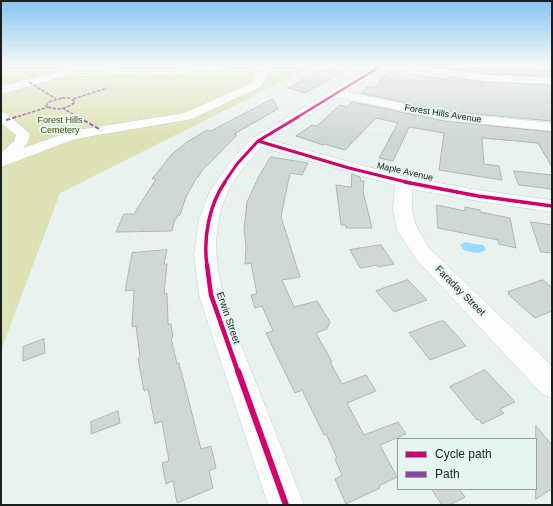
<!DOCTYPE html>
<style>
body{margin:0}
#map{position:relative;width:553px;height:506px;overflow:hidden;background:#e8f2ee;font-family:Arial,sans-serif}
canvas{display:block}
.frame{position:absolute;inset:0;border:2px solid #191f1d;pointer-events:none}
.legend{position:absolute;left:397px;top:438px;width:140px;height:52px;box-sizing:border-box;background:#e4f6ef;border:1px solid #93a09b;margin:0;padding:5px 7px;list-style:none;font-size:12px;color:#191f1d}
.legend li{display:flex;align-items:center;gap:8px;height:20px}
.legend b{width:20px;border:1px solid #93a09b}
</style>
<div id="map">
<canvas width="553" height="506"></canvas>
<div class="frame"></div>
<ul class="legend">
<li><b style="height:5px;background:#d6006c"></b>Cycle path</li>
<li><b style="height:5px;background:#8e44ad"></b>Path</li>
</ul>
</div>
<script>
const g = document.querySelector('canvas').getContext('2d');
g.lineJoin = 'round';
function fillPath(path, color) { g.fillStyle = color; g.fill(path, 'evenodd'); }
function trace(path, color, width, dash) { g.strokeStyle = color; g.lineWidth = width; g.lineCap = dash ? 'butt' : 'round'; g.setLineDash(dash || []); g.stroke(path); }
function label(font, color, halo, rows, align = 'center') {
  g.font = font + ' Arial,sans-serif'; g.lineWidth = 4; g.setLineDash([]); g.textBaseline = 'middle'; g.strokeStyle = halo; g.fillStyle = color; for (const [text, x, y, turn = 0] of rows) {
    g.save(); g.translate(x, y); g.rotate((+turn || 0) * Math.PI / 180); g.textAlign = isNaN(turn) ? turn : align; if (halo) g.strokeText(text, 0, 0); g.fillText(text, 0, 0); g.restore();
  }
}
fillPath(new Path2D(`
 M1,66H313L60,193L1,350Z`), '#dde2b4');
fillPath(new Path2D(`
 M466,242L474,244L483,245L486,250C480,255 471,252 464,250L460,245Z`), '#98dafa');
const building = new Path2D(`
 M327,66H353L305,93L288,88L303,80L302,79Z
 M451,66H517L552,71V76L485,74L451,68Z
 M387,72L403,75L404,73L449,80L450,77L485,82L552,85V121L444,111L361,93L368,87H375Z
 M273,99L278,109L234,134L237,135L208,165H206L198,177H197L186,197L180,215H178L176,219H175L172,231L116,232L124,214H134L156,179H152L172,154L187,142L207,130L210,131Z
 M352,102L444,121L552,132V167L538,143L482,138L484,164L499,166L502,180L439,170L444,133L409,127L393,161L379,158L398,123L376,118L345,150L324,144L323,145L296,136L312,125L317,126L340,105L347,107Z
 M271,157L308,163L302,175L290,173L281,217L300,277L282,280L294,307L317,301L330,322L327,329L316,333L332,362H330L342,384L366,375L376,391L347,403L364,435L398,422L406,434L380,445L397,477L379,486L380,488L346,504L335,479L342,475L335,459L337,458L326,434L324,435L302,390L295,393L266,333L273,331L262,306L255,308L251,295L257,294L251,263L245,264L246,247L244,229L247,202L259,176Z
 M514,171L552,175V189L519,185Z
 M352,174L360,177L361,181H364L363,191L372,228H346V225H341L336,185L351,187Z
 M437,205L465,211V207L480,210V212L510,218L516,248L499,244L498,240L438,228Z
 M531,222L552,225V253L541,252Z
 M381,245L394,264L378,267L377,265L360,268L350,250Z
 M167,250L164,264H167L164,294L167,293L168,324H171L173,337L171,338L177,364L179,363L201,449L211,446L216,468L209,471L213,488L177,503L173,481L166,484L162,463L169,461L162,421L155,424L148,389L144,391L138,358L140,357L136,326L132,327L134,290L125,291L132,253Z
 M408,280L427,300L394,312L376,291Z
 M543,280L552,288V311L535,318L508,294L510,293L508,292Z
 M441,321H444L466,346L430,360L409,333Z
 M44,339L45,353L23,361V347Z
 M485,370L515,402L500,409L504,413L482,424L479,419L477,420L450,387Z
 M118,411L120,423L91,434V422Z
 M536,426L552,445V489L536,499Z
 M432,489H459L465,497L450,505H442Z`);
fillPath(building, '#d0d8d6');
trace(building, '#aeb6b5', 1);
const minor = new Path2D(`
 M69,66L150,69L228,66L223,69L205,72L168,75L76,73L1,94V86L70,68Z
 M250,66H263C269,73 265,81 260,87L192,119L75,139L1,167V153L14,141L16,135L1,123V112L6,113L30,134L28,142L23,148L72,131L184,113L252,83L254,80L255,70Z
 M373,66H386L347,92L444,112L552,123V131L444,120L338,97L270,140L405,177L478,190L552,200V212L478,201L412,189C411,218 414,225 430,249L552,366V398L542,394L416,259L397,230L393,209L395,185L261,147C242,168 224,190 219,219C207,276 237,331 256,383C272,423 288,464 304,505H268L199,295L194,254L199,219L210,191L231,161L253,138Z
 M396,66H425L485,75L552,78V84L485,81L401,69Z`);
trace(minor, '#c7cecb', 1);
fillPath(minor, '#fcfdfc');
trace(new Path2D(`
 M29,82L56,99
 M62,98H70L75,102C67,109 56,111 46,106L49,102Z
 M73,99L107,88
 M62,108L80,118
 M13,118L48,107`), '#8e44ad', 1.5, [3.5, 1.5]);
trace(new Path2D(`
 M78,117L101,130
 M6,120L16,117`), '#8e44ad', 2, [4.5, 2]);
trace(new Path2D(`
 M296,118L381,66`), '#d6006c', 2.5);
trace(new Path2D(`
 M258,141L349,168L410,183
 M224,183L237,164L258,141L298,117`), '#d6006c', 3);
trace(new Path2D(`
 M405,182L478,196L552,206
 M207,266C203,238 209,205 225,182`), '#d6006c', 3.5);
trace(new Path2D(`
 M207,265L211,295L238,372`), '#d6006c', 4.5);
trace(new Path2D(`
 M238,371L286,505`), '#d6006c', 6);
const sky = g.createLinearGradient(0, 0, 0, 137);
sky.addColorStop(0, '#88c3ef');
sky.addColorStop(0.48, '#f5f9f7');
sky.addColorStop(1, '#f5f9f700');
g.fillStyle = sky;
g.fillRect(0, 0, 553, 137);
label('9px', '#191f1d', '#e4f6ef', [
 ["Forest Hills Avenue",443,114,9],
 ["Maple Avenue",405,172,13]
]);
label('9px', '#4c4b06', '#e4f6ef', [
 ["Forest Hills",60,121],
 ["Cemetery",60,131]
]);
label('10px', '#191f1d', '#e4f6ef', [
 ["Faraday Street",460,291,45],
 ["Erwin Street",228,318,71]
]);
</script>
